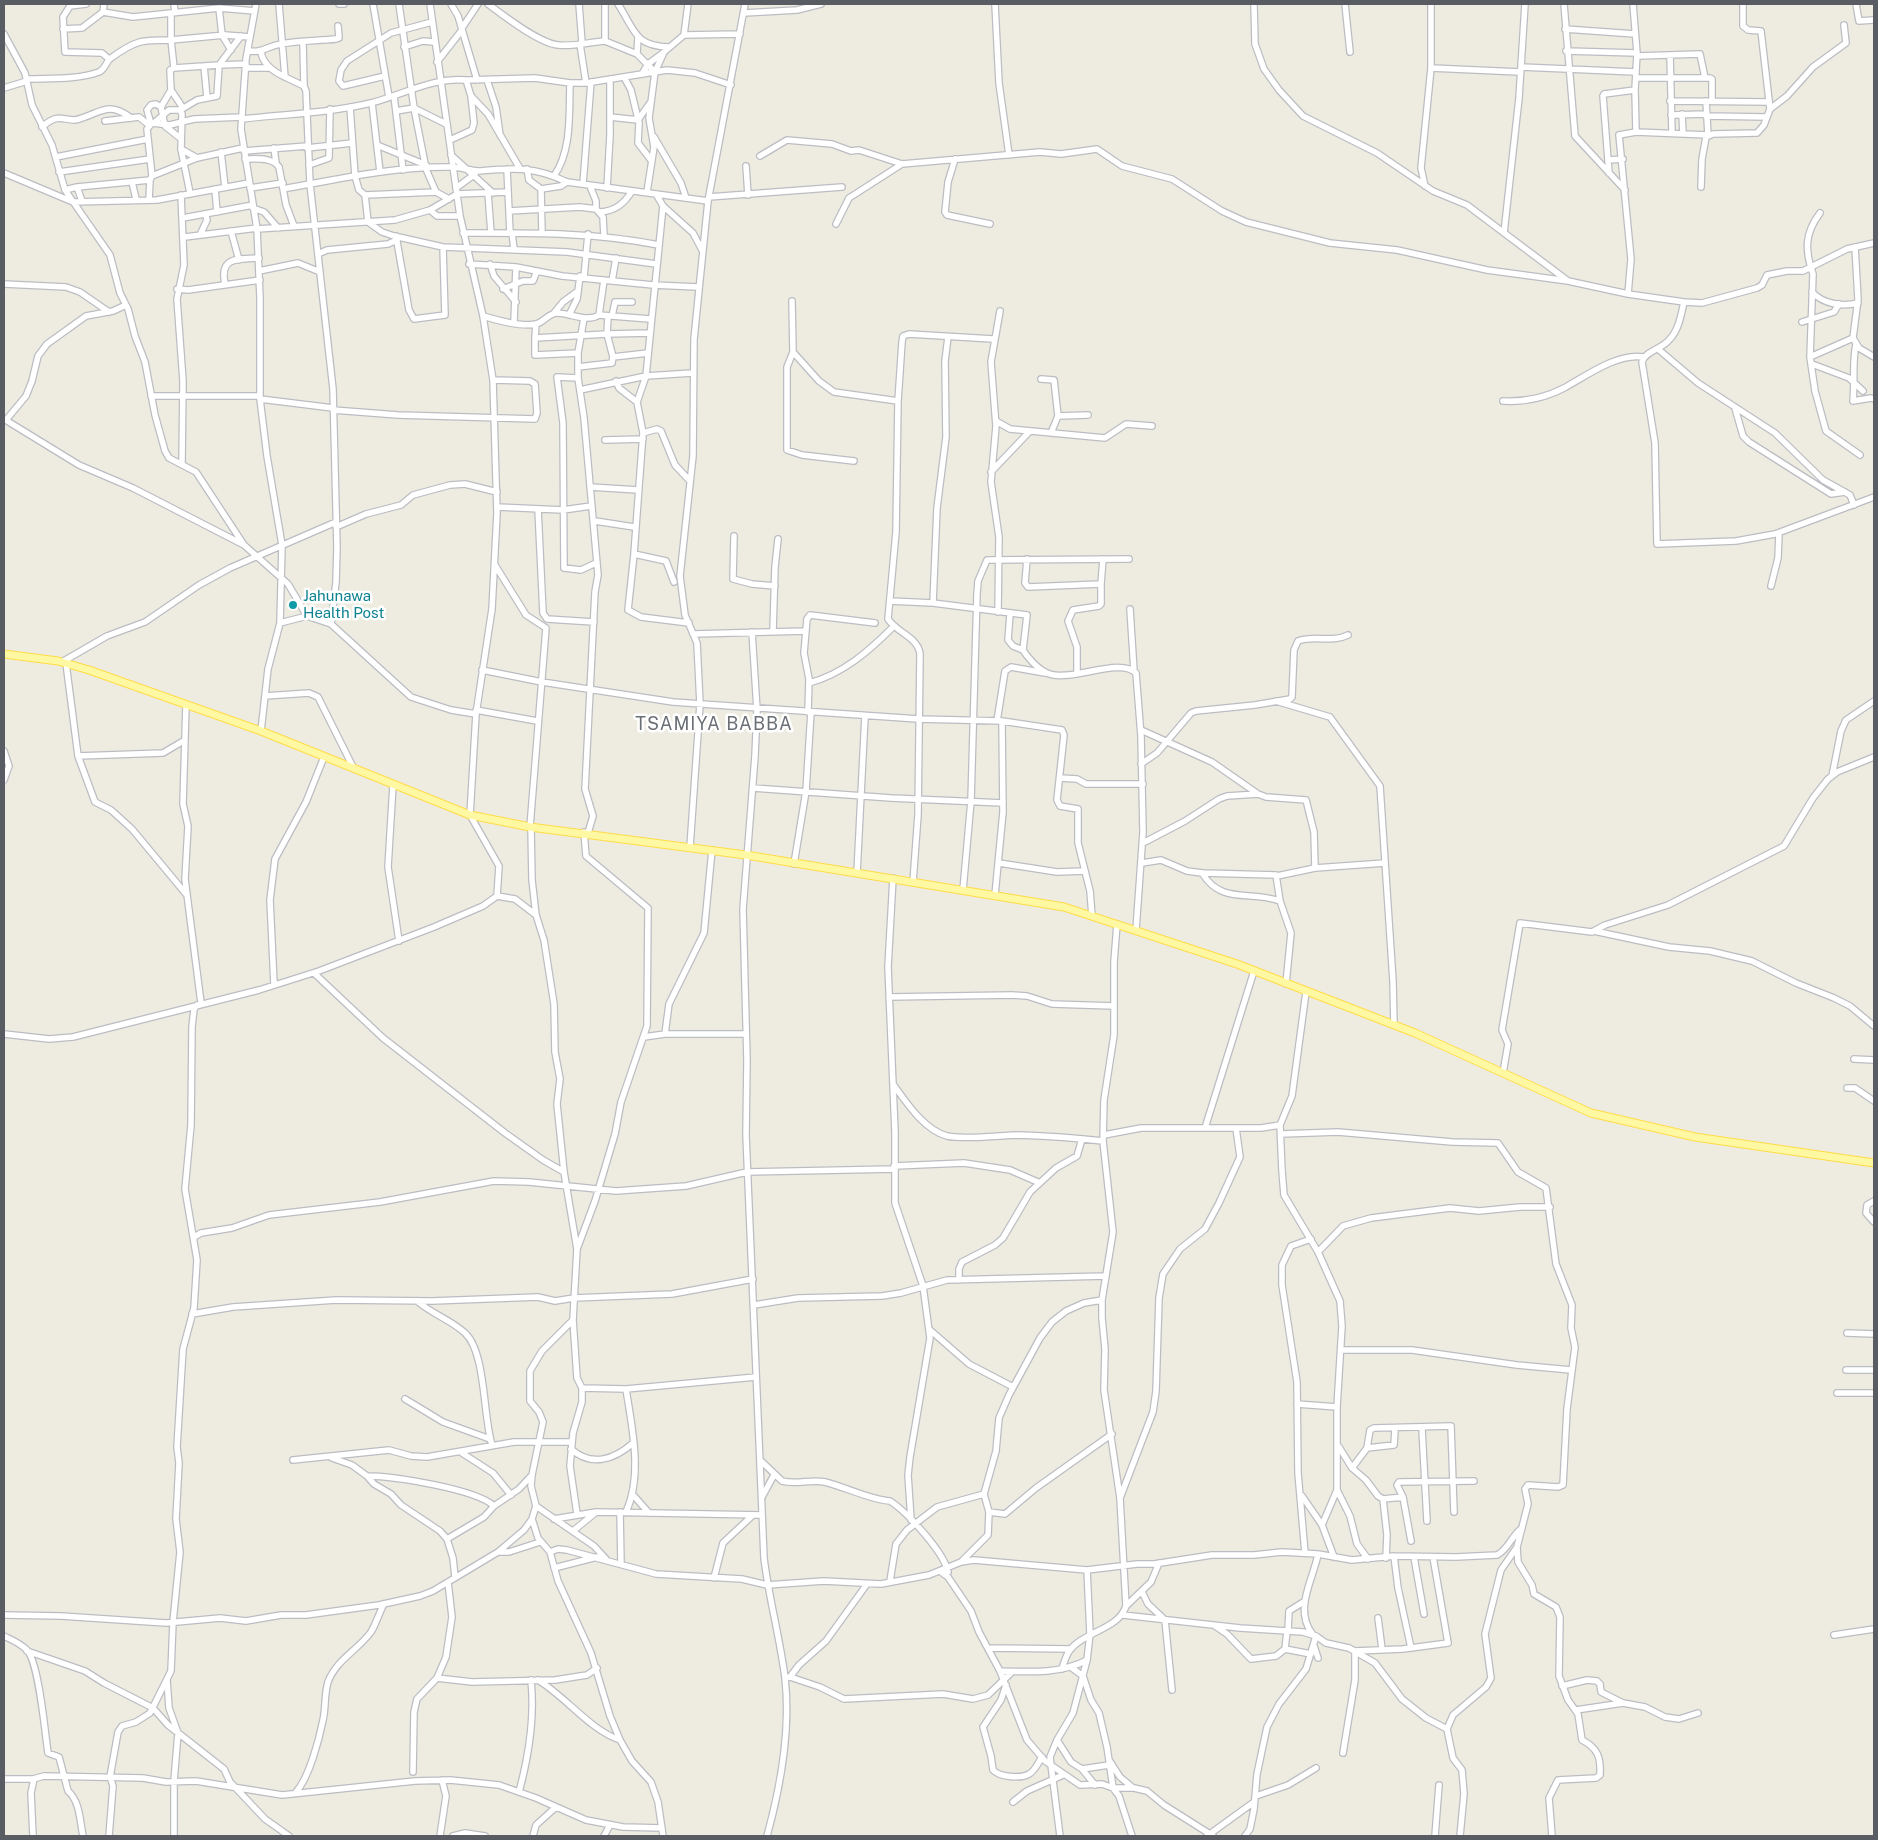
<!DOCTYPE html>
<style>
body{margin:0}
#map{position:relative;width:1878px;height:1840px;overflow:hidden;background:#eeece0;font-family:"Public Sans",sans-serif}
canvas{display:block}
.frame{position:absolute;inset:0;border:5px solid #595c63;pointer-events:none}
</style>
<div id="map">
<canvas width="1878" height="1840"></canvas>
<div class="frame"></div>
</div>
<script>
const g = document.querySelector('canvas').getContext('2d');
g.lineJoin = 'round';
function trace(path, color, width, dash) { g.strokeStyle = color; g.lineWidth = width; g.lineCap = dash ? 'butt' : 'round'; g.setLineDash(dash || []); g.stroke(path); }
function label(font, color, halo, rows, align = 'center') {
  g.font = font + ' "Public Sans",sans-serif'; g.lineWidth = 5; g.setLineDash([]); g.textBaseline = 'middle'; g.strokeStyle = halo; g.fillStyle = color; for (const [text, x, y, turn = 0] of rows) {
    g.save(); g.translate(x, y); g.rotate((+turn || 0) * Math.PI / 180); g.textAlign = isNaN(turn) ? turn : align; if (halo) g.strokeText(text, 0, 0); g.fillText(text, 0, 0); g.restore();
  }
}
const minor = new Path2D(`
 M86,4L70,6L63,17L65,52L102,53L109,59
 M104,4L103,12L133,17L219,8L255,11
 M174,4L175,12
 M256,4L246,59L241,129L257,229L260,298V399L267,456L282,545L280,623L268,669L261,731
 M279,4L285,77L304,86L306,91L310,184L333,389L337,547L336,582L331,624
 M339,4H344
 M373,4L389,97
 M399,4L414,108L426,169L436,192
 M451,4L458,16L477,80
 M488,4C504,16 539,43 558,45C573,47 590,42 605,41
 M579,4L582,43
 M605,4V41L637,54L655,72L649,118L654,147L647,192
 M618,4C635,30 634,46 669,47
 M995,4L999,83L1009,155
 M1254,4L1255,44L1264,69L1279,90L1303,116L1377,153L1433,191L1467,205L1568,281
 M1345,4L1350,52
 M1564,4L1575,136L1625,190
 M1633,4L1637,53L1635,90L1636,132L1708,135L1706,101
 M1743,4V26L1748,30L1761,31L1770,109
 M1856,4L1859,21L1874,20
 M219,8L222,35L231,50
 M744,13L797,10L821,4
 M462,28L478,4
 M63,29L82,28L103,12
 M1565,29L1635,34
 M4,34L25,73L32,105L52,145L65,190L110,255L120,293L128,309L135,336L145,362L155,415L165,451L169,458L196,472L244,545
 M684,35L740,34
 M303,42L304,86
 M580,44L586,83
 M404,47L423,41L434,42
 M248,51C264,53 267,46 281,44C299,40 318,41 336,39L339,38L338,26
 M1566,51L1637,53
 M261,52C263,65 274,72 285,77
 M637,54L638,37
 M1670,55L1672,133
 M1637,56L1700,54L1705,78
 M437,62L462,30
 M204,66L207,98
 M1521,67L1636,72
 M174,68L171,40L225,35L250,37
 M246,68H270
 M1431,68L1520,72
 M655,72L664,52L684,35L688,4
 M642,74L648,64L663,53
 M385,76L343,86L339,81L341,70L347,61L391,33L432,22
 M624,77L631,90L639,123L638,143L651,160
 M1636,78H1710L1712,79V101
 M26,79C50,78 77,80 99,72C106,69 105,62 111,58C136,40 141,40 171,40V13
 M466,80L535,78L570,83H586L667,70L695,73L731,85
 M487,80L496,107L500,135
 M4,88L27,81
 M394,96L403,170
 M1670,101L1769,102
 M372,103L380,172
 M161,107L171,90
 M350,107L355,176L359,190L365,195L368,222L382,232L394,236L443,247L567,252L656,264
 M183,108L171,90L170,70L174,68L219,65L241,36
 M182,109L197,100L217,96L219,65L246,64
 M396,111L414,108L446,124
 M1682,114L1683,134
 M1671,115L1706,114
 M1706,116L1767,117
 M610,117L638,120L650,103
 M242,119C285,114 329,113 371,103C402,95 433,77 466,80L471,96L488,114L519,167
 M105,121L139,117L149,125
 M155,122L169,110H180L182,114L181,149L190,193
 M151,124L147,110L151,105L156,104L161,107L165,126L180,138
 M42,127C57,114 59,119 75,120C99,115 107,99 131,118
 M654,137L681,183L686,198
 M450,140L472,130L474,123L471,96
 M377,145L426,165
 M274,148L276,163
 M307,148L352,143
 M181,149L197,158
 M244,151L307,146
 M221,152L225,187
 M451,155L493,193
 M760,156L787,140L832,144L851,151L859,150L902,164L1040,152L1061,154L1097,149L1122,166L1172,179L1222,211L1246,222L1330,243L1397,250L1487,270L1568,281L1628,294L1684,302L1702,303L1757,288L1762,285L1767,275L1787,271H1803L1847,249L1874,243
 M56,157L148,139
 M245,159C256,159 272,157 279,167L286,205L294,226
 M955,159L948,182L945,212L947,215L990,224
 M1608,160L1623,159
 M309,165L329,158L330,109
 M746,166L748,195
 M507,169L510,233
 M527,169L529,180L541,189L561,186L567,182
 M59,172L150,159
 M4,173L73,202L157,200L249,183
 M1609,173L1603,96L1604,94L1635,90
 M152,176L147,129L152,123L170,125L194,119L242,117
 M554,176C572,150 569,114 570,83
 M132,182L136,199
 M583,184L591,82
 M590,186L596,201V209
 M1425,186L1421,168L1431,68V4
 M77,187L82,201
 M1701,187L1702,159L1706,137L1713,134L1757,133L1764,125L1770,109L1787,96L1813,67L1846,43L1844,25
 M250,188L283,183
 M456,188L475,174
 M607,188L610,135V79
 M215,189L217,212
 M283,189C338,179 396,166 452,167C461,167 470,171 479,171C514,168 534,166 567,182L708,201
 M541,189L542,233
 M65,190L77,187L150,180
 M488,193L491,233
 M656,194L663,206L646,376L637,402L643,433L634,554L666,561L674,582
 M181,195L184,265L177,299L183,381L182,463
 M365,195L436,192L449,199
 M709,197L842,187
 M149,200L150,180L152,176L197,158L243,148
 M663,206L693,233L702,250
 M253,208L264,212L278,228
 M430,210L457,194L508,192
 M509,211L580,207L596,209L603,217L604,236
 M600,212C615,211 624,204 632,191
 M1820,213C1804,234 1805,251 1813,274L1810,357L1815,391L1826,431L1860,455
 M183,218L253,205
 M836,224L849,198L902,164
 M257,229L395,220L430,210L437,216H460
 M231,231L239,260
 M463,233C529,233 594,232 659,245
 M512,233L514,249
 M1504,233L1519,98L1525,4
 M200,235L207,220L206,215
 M396,236L409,310L414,319L445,315L443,247
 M185,237L257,228
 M1855,247L1858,299L1853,338L1859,348L1874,357
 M318,254L327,250L388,244L397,240
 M469,264L516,267L562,276L653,285L698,287
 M490,264L494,276L516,302
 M259,271L298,263L320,272
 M584,277L588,234
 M612,281L616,258
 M4,284L66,287L80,292L109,312
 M225,284C219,257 237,259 259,258
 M177,289L188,290L260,280
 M503,289L523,281H533L537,271
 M1812,292C1823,304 1842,307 1858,303
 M1628,294L1631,259L1619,135L1636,132
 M792,301L793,352L819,381L834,392L898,401L902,342L903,336L909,334L993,339
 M1684,302C1681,315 1679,330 1669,340C1662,349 1645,351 1642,362L1655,443L1657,544L1736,541L1775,534L1874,497
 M554,313L563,302L578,291
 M569,315L577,299L580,276
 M599,315L650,319
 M483,316C496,320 523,327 536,324C544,322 549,313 557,313C570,313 587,323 599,315L604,280
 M608,316L607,334L649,333
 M612,316L615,302H632
 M584,318L578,353V378L584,418L598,575L595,592L585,789L593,816L588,833
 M514,322L516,267
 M1802,322L1834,312L1839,304
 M536,324L535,338L607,334L613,357L648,353
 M948,337L945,361L946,437L937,508L933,603L1027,615L1023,650C1027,657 1037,668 1045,672C1066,685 1119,656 1136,673L1141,736L1143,832L1136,930
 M535,338V355L578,353
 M1856,344C1852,363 1855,382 1853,401L1871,398L1874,399
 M1658,349L1698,383L1775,433L1823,480L1850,495L1854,505
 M793,352L787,367V450L802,455L854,461
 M1810,357L1853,338
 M1812,364L1849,378L1863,391
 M578,367L612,363L613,357
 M578,378L557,377L563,423L564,568L581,570L596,563
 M1041,379L1054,380L1058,416L1051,433
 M616,381L619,388L637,402
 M580,390L646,376L692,373
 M151,396H260
 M260,399L333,408
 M898,401L896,532L888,619C897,633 918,637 920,654L918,815L913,882
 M1503,401C1524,402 1545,398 1564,388C1586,376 1617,353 1643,357
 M1735,408L1743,436L1749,442L1831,494L1845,492
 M333,410L398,415L535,419L537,413L535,384L530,381L493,380
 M1058,416L1088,415
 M4,419L79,465L133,488L244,545L288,584L307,616
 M6,420L26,396L32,381L38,356L47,344L86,316L113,311L126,305
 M996,421L1010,429L1105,438L1126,424L1152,426
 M643,433L657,429L661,431L675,465L689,480
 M605,440L643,439
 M991,472L1029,432
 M590,487L638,490
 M497,507L563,510L591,506
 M538,509L543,613L547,619L594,622
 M595,521L634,527
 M336,527L366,514L401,505L413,495L450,485L465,484L497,492
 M734,536L733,579L752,584L775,586
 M634,554L628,610L641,617L689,623
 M1027,559L1025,583L1028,587L1101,584V604L1099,606L1073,610L1068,621L1077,647V673
 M495,565L526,615L546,628L530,827
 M1101,584L1103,559
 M1771,586L1778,558L1779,533
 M890,601L933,603
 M1130,609L1134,671
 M998,612L999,537L991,482L996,426L991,362L1000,311
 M1010,614L1008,640L1013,646L1023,650
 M280,623L307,616L331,624L411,697L451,710L476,714
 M773,631L775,567L778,539
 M752,632L757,710L755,756L743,909L747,1060L746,1135L764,1558C769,1599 780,1638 785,1678C791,1731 781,1785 767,1836
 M693,634L806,631
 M62,662L107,636L145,622L199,585L230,568L336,522
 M66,663L78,756L95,802L111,810L132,829L186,894
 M482,670L542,682L673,702L918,719L1002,721L1062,730L1064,735L1057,800L1060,806L1078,809V843L1090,891L1092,916
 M809,683C843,674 869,651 893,627
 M265,696L309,693L318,697L354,769
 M1276,701L1330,717L1380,786L1393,981L1394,1025
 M186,705L183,804L188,826L185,879L201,1003
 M476,710L537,721
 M808,712L809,679L804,653L807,619L810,615L875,623
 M997,721L1005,671L1011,667L1045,673
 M1141,730L1212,762L1258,794L1266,797L1306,800L1314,832L1315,868
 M4,751L9,766L4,780
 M78,756L163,753L185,740
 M1141,764L1157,753L1191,713L1196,711L1255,705L1290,699L1292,697L1294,650L1298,641C1314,635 1332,643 1348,635
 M1832,776L1841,731L1846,720L1874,701
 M1060,778L1077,779L1086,784H1143
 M393,785L388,867L399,941
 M753,788L891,798L1003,803
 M531,827L532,880L536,915L544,940L554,1004L555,1052L560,1079L557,1104L564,1172L577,1249L573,1320L577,1378L582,1388V1402L573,1433L570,1466L577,1514
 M1143,843L1185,821L1219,799L1227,796L1258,794
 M690,847L700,704L697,643L685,615L680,576L693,456L694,339L708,201L745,4
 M999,863L1057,872L1084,871
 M1142,863L1161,860L1187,871L1202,873L1276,875L1280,901L1291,933L1286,984
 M794,864L806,791L811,712
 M857,873L865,716
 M1202,873C1222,905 1248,890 1280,901
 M1277,876L1315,868L1385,863
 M893,878L888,967L895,1132V1203L923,1286L930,1338L910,1457L908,1475L911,1520
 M963,890L971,801L977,594L978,581L987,560L1129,559
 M995,895L1003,812L1002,721
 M497,896L515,899L536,915
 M1594,931L1669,947L1710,951L1752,961L1796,983L1834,998L1850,1006L1874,1026
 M314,973L383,1038L505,1133L543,1160L564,1172
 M274,984L270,900L275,859L306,802L324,757
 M1306,992L1292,1096L1280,1125L1282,1171L1284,1195L1318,1252L1340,1301L1342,1326L1337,1407V1490L1350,1516L1357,1544L1368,1559
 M889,997L1012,995L1027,996L1052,1004L1114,1006
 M4,1034L49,1039L73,1037L259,990L319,971L434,927L483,906L497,896L499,866L470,815L476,714L492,609L497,513L493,380L483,316L460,216L430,4
 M665,1034L669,1004L704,933L712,850
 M644,1037L665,1034H746
 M1854,1059L1874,1060
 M1503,1073L1508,1044L1502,1030L1520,923L1592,932L1605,925L1668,905L1784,846L1813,798L1828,779L1837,772L1874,757
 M893,1084C906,1102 924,1130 947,1136C965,1140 1000,1135 1020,1135C1048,1136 1076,1138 1103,1141
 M1847,1088H1855L1874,1101
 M1205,1128L1254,971
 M1281,1134L1338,1132L1452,1142L1498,1143L1518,1172L1546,1188L1556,1264L1572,1305L1571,1328L1575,1347L1567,1409L1563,1485L1558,1487L1528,1485L1525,1489L1528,1504L1517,1547L1518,1562L1532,1585L1534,1594L1556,1607L1560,1617L1559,1676L1568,1700L1578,1714L1582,1740C1598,1748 1601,1758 1600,1775L1596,1778L1558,1780L1549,1798L1552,1836
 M1104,1135L1141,1128H1261L1280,1125
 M894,1166L964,1163L1010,1170L1040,1183
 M1874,1201L1867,1205L1866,1213L1874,1222
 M194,1237L201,1233L232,1228L269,1215L380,1202L494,1181L529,1182L616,1191L686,1186L747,1172L894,1169
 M577,1249L595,1201L615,1134L621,1102L647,1026L648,908L586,856L584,832
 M1318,1252L1343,1226L1371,1218L1450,1208L1479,1211L1520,1207H1550
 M959,1280V1269L962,1262L995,1245L1003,1238L1030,1192L1056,1168L1077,1156L1082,1139
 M417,1301C432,1314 451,1320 465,1333C486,1352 483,1417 492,1445
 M754,1305L798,1298L882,1296L901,1293L947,1280L1106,1276
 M192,1314L233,1307L336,1300L432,1301L538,1297L555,1301L574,1298L672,1294L753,1279
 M930,1330L969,1364L1013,1387
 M1847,1333L1874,1334
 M1341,1350H1412L1517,1365L1571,1370
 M1846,1370H1874
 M582,1388L626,1389L756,1377
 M626,1389C632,1428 643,1475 626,1512
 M1837,1393H1874
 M405,1399L443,1422L490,1439
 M1297,1404L1337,1407
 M1422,1429L1427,1521
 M1339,1447L1352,1468L1366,1480L1378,1496L1383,1499L1387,1535L1386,1558
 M1367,1448L1394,1445L1395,1429
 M571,1449C591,1467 614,1460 633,1443
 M462,1453L493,1473L511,1495
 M332,1458L352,1465L367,1476L374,1484L391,1494L401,1505L440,1531L447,1539L453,1558L455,1577
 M293,1460L389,1450L411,1456L427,1457L514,1442H572
 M760,1460L782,1481C796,1485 811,1479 825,1482C845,1487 871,1500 890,1501C907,1512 944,1552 948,1572
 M1352,1468L1367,1448L1370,1430L1374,1428L1451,1426L1454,1512
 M367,1476C393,1476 476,1489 494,1506
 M634,1496L649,1513
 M1302,1496L1322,1525L1334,1557
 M762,1497L774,1475
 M1403,1497L1411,1541
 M1120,1498L1153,1412L1156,1391L1159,1298L1163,1274L1180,1249L1205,1229L1219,1203L1240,1157L1236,1128
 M1383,1499L1403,1497L1397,1485L1399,1482L1474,1481
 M536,1506L594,1546L606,1559
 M620,1512L621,1564
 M989,1512L1005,1514L1036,1488L1112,1434
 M532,1519L538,1538L550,1552L558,1581L591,1653L610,1716L620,1740L632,1761L651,1782L658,1802L663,1836
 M554,1519L596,1512L762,1515
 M1322,1525L1337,1490
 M573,1531L595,1513
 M447,1539L484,1517L494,1506L519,1489L532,1475
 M498,1552H509L540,1542
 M550,1552L558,1549L567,1550L656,1574L742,1579L767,1585L824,1581L881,1584L929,1575L961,1562L974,1560L1087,1570L1137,1564H1154L1212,1555H1254L1282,1552L1318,1554L1352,1560L1394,1556L1456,1557L1497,1555C1508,1550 1512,1535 1522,1528
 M1305,1553L1298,1473L1297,1382L1282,1285V1265L1291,1246L1311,1239
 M1394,1556L1398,1588L1411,1648
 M1414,1557L1424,1614
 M961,1562L988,1535L989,1512L984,1494L996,1451L999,1418L1009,1395L1040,1338L1052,1322L1066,1311L1084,1303L1102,1300
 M554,1568L597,1557
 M941,1572L948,1577L971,1611L979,1632L1000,1671L1027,1740L1045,1761L1080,1785L1102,1784L1113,1788H1134L1147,1791L1164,1805L1213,1836
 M714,1578L723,1543L753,1515
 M890,1581L896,1544L907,1530L937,1507L984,1494
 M1142,1592L1148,1604L1165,1620L1172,1690
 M1126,1606L1151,1582L1159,1563
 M4,1615L61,1616L166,1623L220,1618L246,1621L281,1615H306L379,1605L420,1596L433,1591L498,1552L524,1530L532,1519L536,1506L531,1486L532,1475L543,1422L539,1412L530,1401V1371L542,1351L573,1320
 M1123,1615L1240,1628L1303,1632L1316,1636L1326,1643L1349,1648L1375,1663L1402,1699L1426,1718L1447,1729L1453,1758L1462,1770L1464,1794L1460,1836
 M1378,1618L1382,1649
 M1215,1626L1227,1634L1251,1659L1276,1656L1285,1649L1287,1631
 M1288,1631L1289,1611L1305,1601
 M1313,1635C1293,1609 1313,1581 1318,1554
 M1834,1635L1874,1629
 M4,1636C12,1640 20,1643 27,1650C39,1663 45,1733 48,1753L59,1757L68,1791C80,1801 80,1822 83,1836
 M1314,1646L1318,1658
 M988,1648L1071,1649
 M1285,1649L1311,1654
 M27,1651L85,1671L104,1683L153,1708L168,1725L224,1769L230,1782L250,1803L265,1819L289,1836
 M1072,1668L1083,1676L1091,1700L1099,1713L1107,1747L1113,1788L1119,1796L1132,1836
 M1062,1669C1064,1662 1066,1655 1070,1650C1085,1631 1119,1629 1126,1606L1120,1498L1104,1390L1105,1349L1102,1318V1300L1113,1232L1103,1141L1104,1100L1114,1035V962L1117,924
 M1000,1671C1029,1672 1061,1674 1087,1660
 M790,1677L799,1665L826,1641L867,1584
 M437,1678L472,1682L555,1680L587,1675L597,1668
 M785,1678L790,1677L820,1687L844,1699L943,1694L973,1699L988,1695L1012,1672
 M167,1680L169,1708L178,1733L174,1781V1836
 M538,1680C566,1697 590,1730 620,1740
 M1006,1685L1001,1700L983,1727L991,1756L993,1770C999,1777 1021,1779 1029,1774C1035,1771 1038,1763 1042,1757
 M1562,1686L1587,1680L1597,1681L1600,1684L1601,1692L1623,1703L1645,1707L1665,1717L1679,1719L1698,1713
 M1576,1710L1623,1703
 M1447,1729L1453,1715L1486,1687L1491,1678L1485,1634L1501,1570L1517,1547
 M1057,1740L1071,1762L1082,1769L1095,1785
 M1343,1753L1355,1680V1651L1403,1649L1448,1643L1433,1557
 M1109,1760L1120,1777L1132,1787
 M1082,1769L1109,1765
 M413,1772L414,1712L417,1699L437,1678L446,1657L452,1617L448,1582
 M4,1779H33L44,1776L143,1778L166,1782L196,1781L282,1795L415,1781L450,1780L499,1785L536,1798L586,1820L623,1827L662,1828
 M296,1792C309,1778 319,1740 323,1720C326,1708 324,1695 328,1682C336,1660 358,1650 371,1632C376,1624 379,1613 384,1604
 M519,1792C529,1755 535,1718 531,1680
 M1256,1796L1288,1785L1316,1768
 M1013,1802L1027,1791L1063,1775
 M33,1836L31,1793L34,1779
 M109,1836L113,1786L110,1777L118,1732L122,1726L136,1722L150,1713L171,1671L173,1622L180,1552L176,1519L179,1463L177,1447L183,1349L194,1308L197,1260L185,1189L191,1125L192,1027L194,1009L197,1005
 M440,1836L446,1796L442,1780
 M453,1836L465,1833L485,1836
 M533,1836L536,1825L556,1807
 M604,1836L610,1825
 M1060,1836L1050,1757L1057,1740L1073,1713L1087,1660L1090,1634L1087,1570
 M1207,1836L1254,1802
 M1245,1836L1250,1829L1254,1809L1257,1774L1267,1727L1279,1704L1306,1669L1316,1636
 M1435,1836L1439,1785`);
const major = new Path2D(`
 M4,654L58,661L89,670L261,731L470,815L530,827L746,855L1064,907L1237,964L1415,1033L1591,1113L1695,1137L1874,1163`);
trace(minor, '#bbbdc3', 8);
trace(major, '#ffdb48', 9);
trace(minor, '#fff', 5.5);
trace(major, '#fff8a3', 7);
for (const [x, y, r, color] of [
 [293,605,5,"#0f9aa8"]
]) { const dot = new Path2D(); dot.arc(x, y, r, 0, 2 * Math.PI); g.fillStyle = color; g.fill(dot); trace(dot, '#fff', 2); }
label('15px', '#0d838f', '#fff', [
 ["Jahunawa",303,596],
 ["Health Post",303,613]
], 'left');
g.letterSpacing = '1px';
label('18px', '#6a6e75', '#fff', [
 ["TSAMIYA BABBA",714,724]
]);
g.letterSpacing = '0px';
</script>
